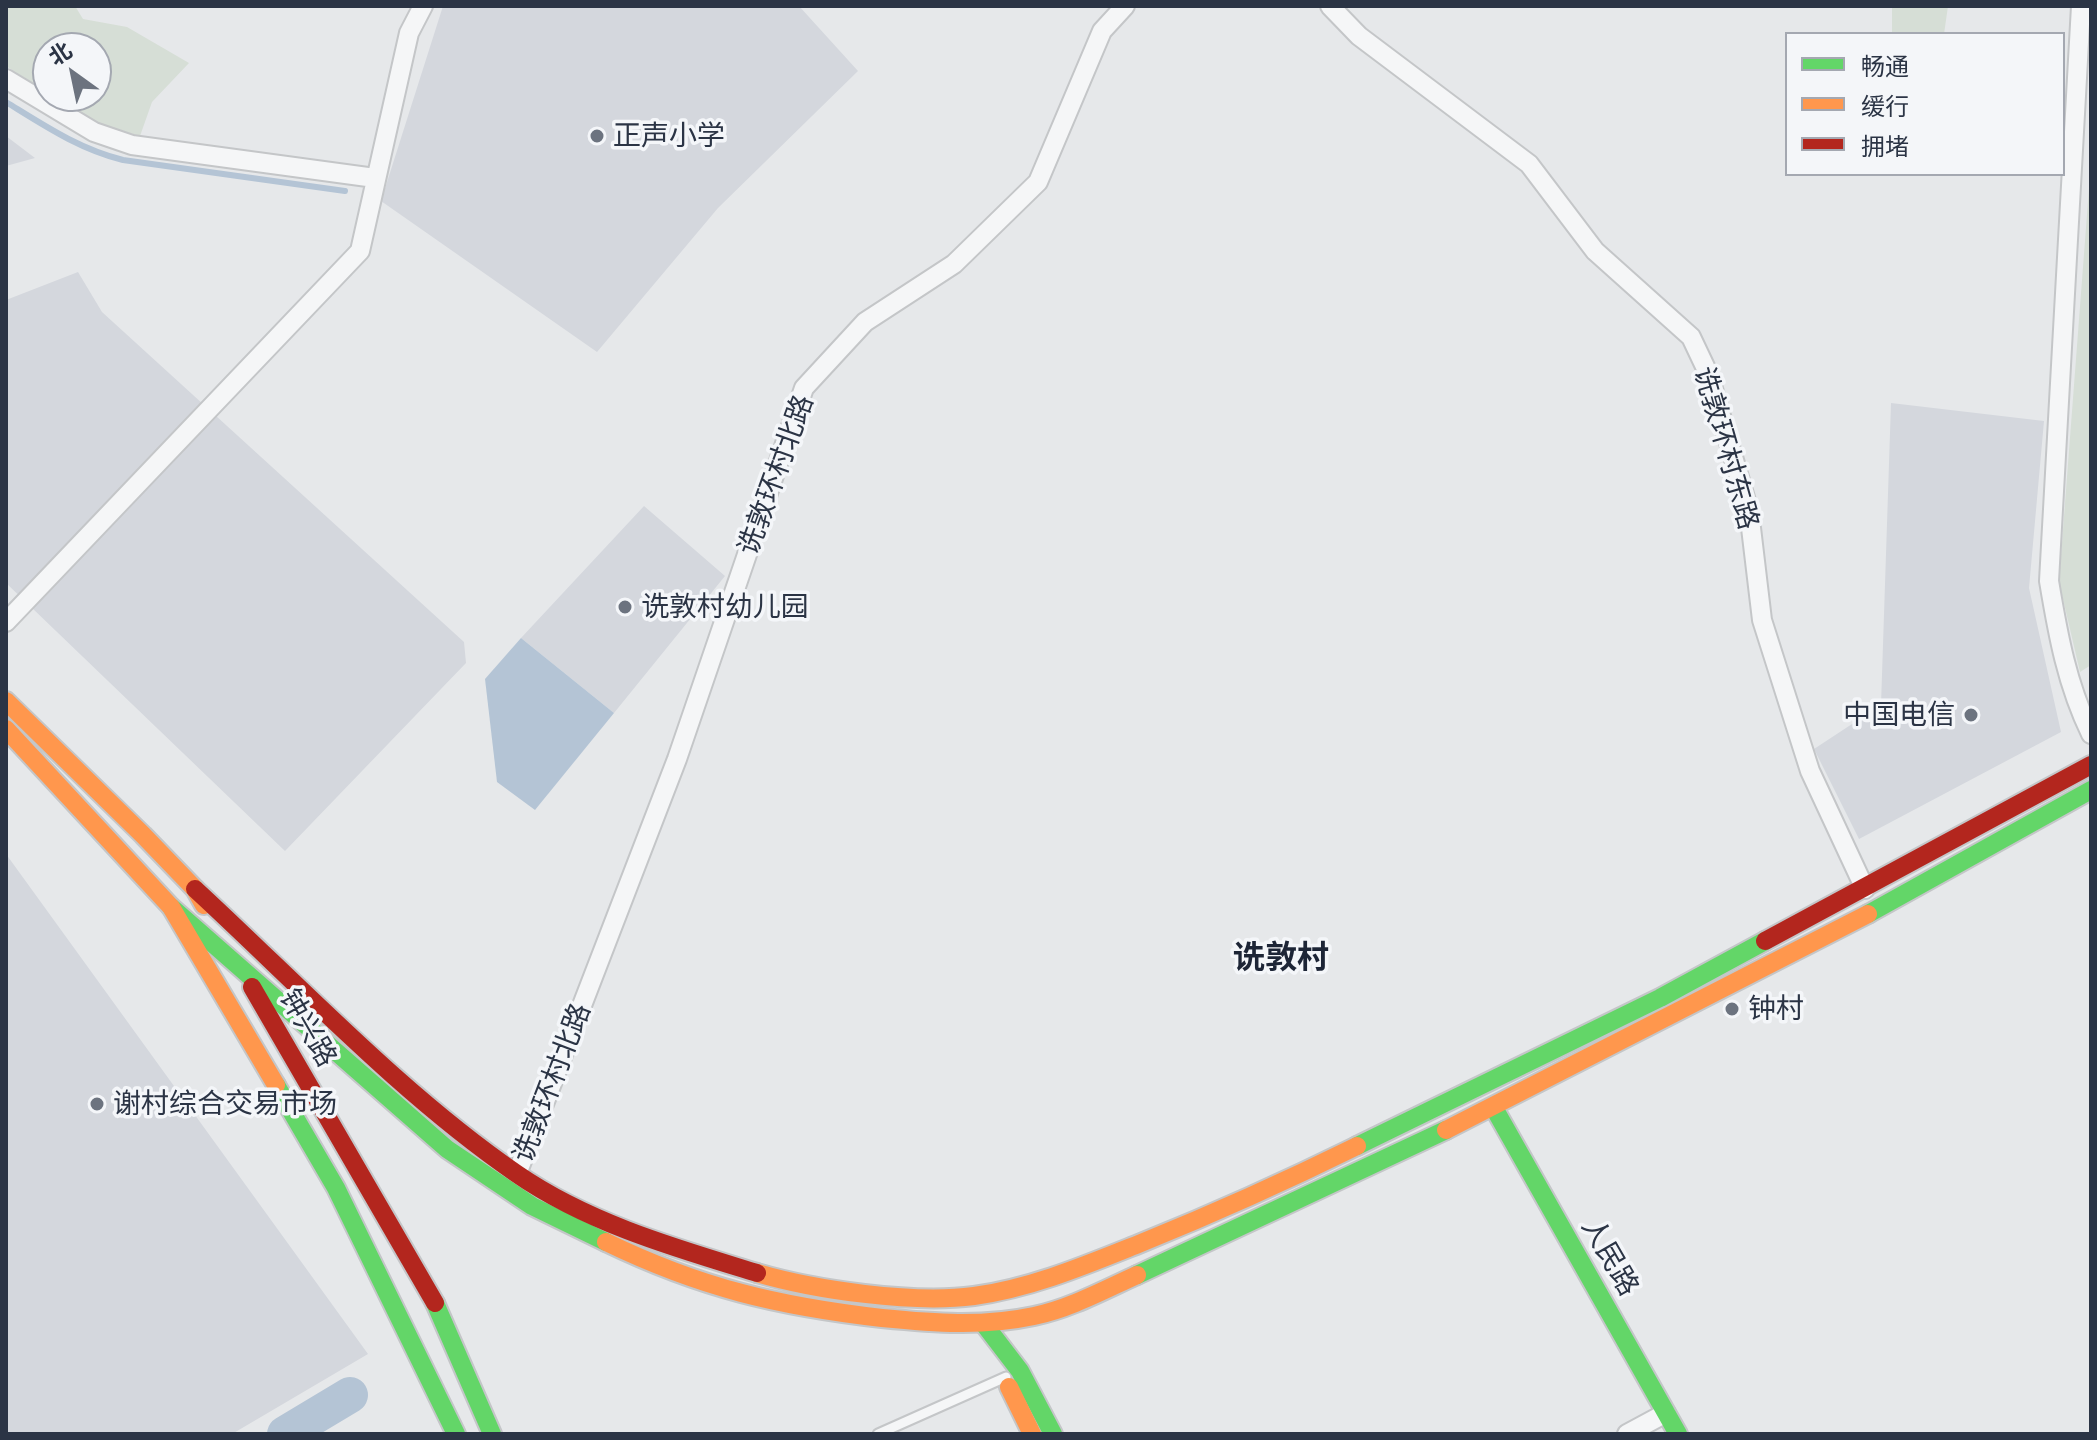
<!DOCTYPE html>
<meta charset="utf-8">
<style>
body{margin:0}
#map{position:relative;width:2097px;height:1440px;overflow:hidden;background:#e6e8ea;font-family:"Golos Text","Noto Sans SC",sans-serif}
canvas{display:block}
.frame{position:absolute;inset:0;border:8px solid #2b3445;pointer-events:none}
.legend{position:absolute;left:1785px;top:32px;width:280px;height:144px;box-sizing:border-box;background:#f4f6f9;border:2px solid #a4a8b1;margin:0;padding:10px 14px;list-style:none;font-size:24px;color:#2b3445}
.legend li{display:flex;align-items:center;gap:16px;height:40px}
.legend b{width:40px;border:2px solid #a4a8b1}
.north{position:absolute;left:32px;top:32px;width:80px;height:80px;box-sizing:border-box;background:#f4f6f9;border:2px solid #a4a8b1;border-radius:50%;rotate:327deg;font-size:22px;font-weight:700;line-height:32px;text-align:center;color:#2b3445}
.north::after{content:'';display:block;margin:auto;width:28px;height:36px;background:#6c737f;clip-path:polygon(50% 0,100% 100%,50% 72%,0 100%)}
</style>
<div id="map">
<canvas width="2097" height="1440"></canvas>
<div class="frame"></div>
<ul class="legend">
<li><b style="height:10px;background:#63d668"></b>畅通</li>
<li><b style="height:10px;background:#ff974d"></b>缓行</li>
<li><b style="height:10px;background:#b3261e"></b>拥堵</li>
</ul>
<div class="north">北</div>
</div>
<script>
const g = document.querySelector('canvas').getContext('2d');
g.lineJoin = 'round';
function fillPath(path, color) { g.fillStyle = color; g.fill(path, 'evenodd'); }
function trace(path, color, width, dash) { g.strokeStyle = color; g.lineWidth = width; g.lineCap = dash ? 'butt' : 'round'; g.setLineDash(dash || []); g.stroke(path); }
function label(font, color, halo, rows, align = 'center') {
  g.font = font + ' "Golos Text","Noto Sans SC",sans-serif'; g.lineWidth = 7; g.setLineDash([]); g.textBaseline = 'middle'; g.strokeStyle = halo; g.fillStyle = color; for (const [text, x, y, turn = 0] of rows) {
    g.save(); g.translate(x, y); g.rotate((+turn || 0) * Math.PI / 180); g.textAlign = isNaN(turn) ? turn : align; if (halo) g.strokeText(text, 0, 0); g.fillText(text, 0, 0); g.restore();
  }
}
fillPath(new Path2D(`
 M443,6H799L858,71L718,208L597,352L381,201Z
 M6,136L35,158L6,166Z
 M78,272L102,312L464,642L466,663L285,851L6,583V300Z
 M1891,403L2044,421L2029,588L2061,732L1859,839L1814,749L1881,705Z
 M644,506L725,576L614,713L521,638Z
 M6,854L368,1354L232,1434H6Z`), '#d4d7dd');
fillPath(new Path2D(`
 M6,6H75L83,19L127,27L189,63L152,102L140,136L96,123L54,96H96V48H48V93L6,66Z
 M1892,6H1948L1944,34H1892Z
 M2091,162V665L2080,672L2059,582Z`), '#d6ded6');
fillPath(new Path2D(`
 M521,638L614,713L535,810L497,782L485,679Z`), '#b4c4d5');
trace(new Path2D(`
 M6,102C45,126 79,149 123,160L345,191`), '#b4c4d5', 6);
trace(new Path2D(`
 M285,1434L350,1395`), '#b4c4d5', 36);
const lane = new Path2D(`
 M878,1434L1006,1377`);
const street = new Path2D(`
 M1330,6L1359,36L1529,164L1595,251L1691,337L1709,375L1749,511L1762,620L1810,771L1865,889
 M2081,6L2049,581C2058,635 2067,685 2091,734
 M6,79L94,132L132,145L375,178
 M6,622L360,251L409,33L423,6
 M517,1174L677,759L804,388L865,322L954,264L1038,182L1102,31L1125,6
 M1627,1434L1666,1413`);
const fast = new Path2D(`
 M171,907L447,1149L532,1206L606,1242
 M1868,914L2091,790
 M276,1085L336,1188L456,1434
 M1494,1108L1678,1434
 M1357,1146L1660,998L1765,941
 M1137,1275L1446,1130
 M435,1303L492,1434
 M984,1324L1020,1371L1053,1434`);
const slow = new Path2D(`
 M6,701L143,835L195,889L204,905
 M6,729L171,907L276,1085
 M1446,1130L1868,914
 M606,1242C701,1288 778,1306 882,1318C933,1323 983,1327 1034,1316C1069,1309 1104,1290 1137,1275
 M757,1273C815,1290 913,1304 974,1296C1032,1288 1086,1265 1141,1243C1215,1213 1286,1181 1357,1146
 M1009,1387L1032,1434`);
const jam = new Path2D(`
 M195,889C297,983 403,1096 517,1174C588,1223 675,1248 757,1273
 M1765,941L2091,765
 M252,987L435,1303`);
trace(lane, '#c4c6c8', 13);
trace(street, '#c4c6c8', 22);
trace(fast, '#c4c6c8', 22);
trace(slow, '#c4c6c8', 22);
trace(jam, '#c4c6c8', 22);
trace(lane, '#f5f6f7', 9);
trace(street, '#f5f6f7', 18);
trace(fast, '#63d668', 18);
trace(slow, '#ff974d', 18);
trace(jam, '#b3261e', 18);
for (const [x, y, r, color] of [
 [597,136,8,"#6c737f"],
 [625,607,8,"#6c737f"],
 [1971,715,8,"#6c737f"],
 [1732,1009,8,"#6c737f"],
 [97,1104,8,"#6c737f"]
]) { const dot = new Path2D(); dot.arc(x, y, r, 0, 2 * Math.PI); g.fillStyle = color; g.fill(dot); trace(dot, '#f4f6f9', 3); }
label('28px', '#2b3445', '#f4f6f9', [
 ["正声小学",613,136],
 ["诜敦村幼儿园",641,607],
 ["中国电信",1955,715,"right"],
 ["钟村",1748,1009],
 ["谢村综合交易市场",113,1104]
], 'left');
label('28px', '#2b3445', '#f4f6f9', [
 ["诜敦环村东路",1726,448,74],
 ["诜敦环村北路",776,475,-70],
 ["钟兴路",308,1028,60],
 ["诜敦环村北路",552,1083,-69],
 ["人民路",1610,1257,60]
]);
label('bold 32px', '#1d2536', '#f4f6f9', [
 ["诜敦村",1281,958]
]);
</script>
